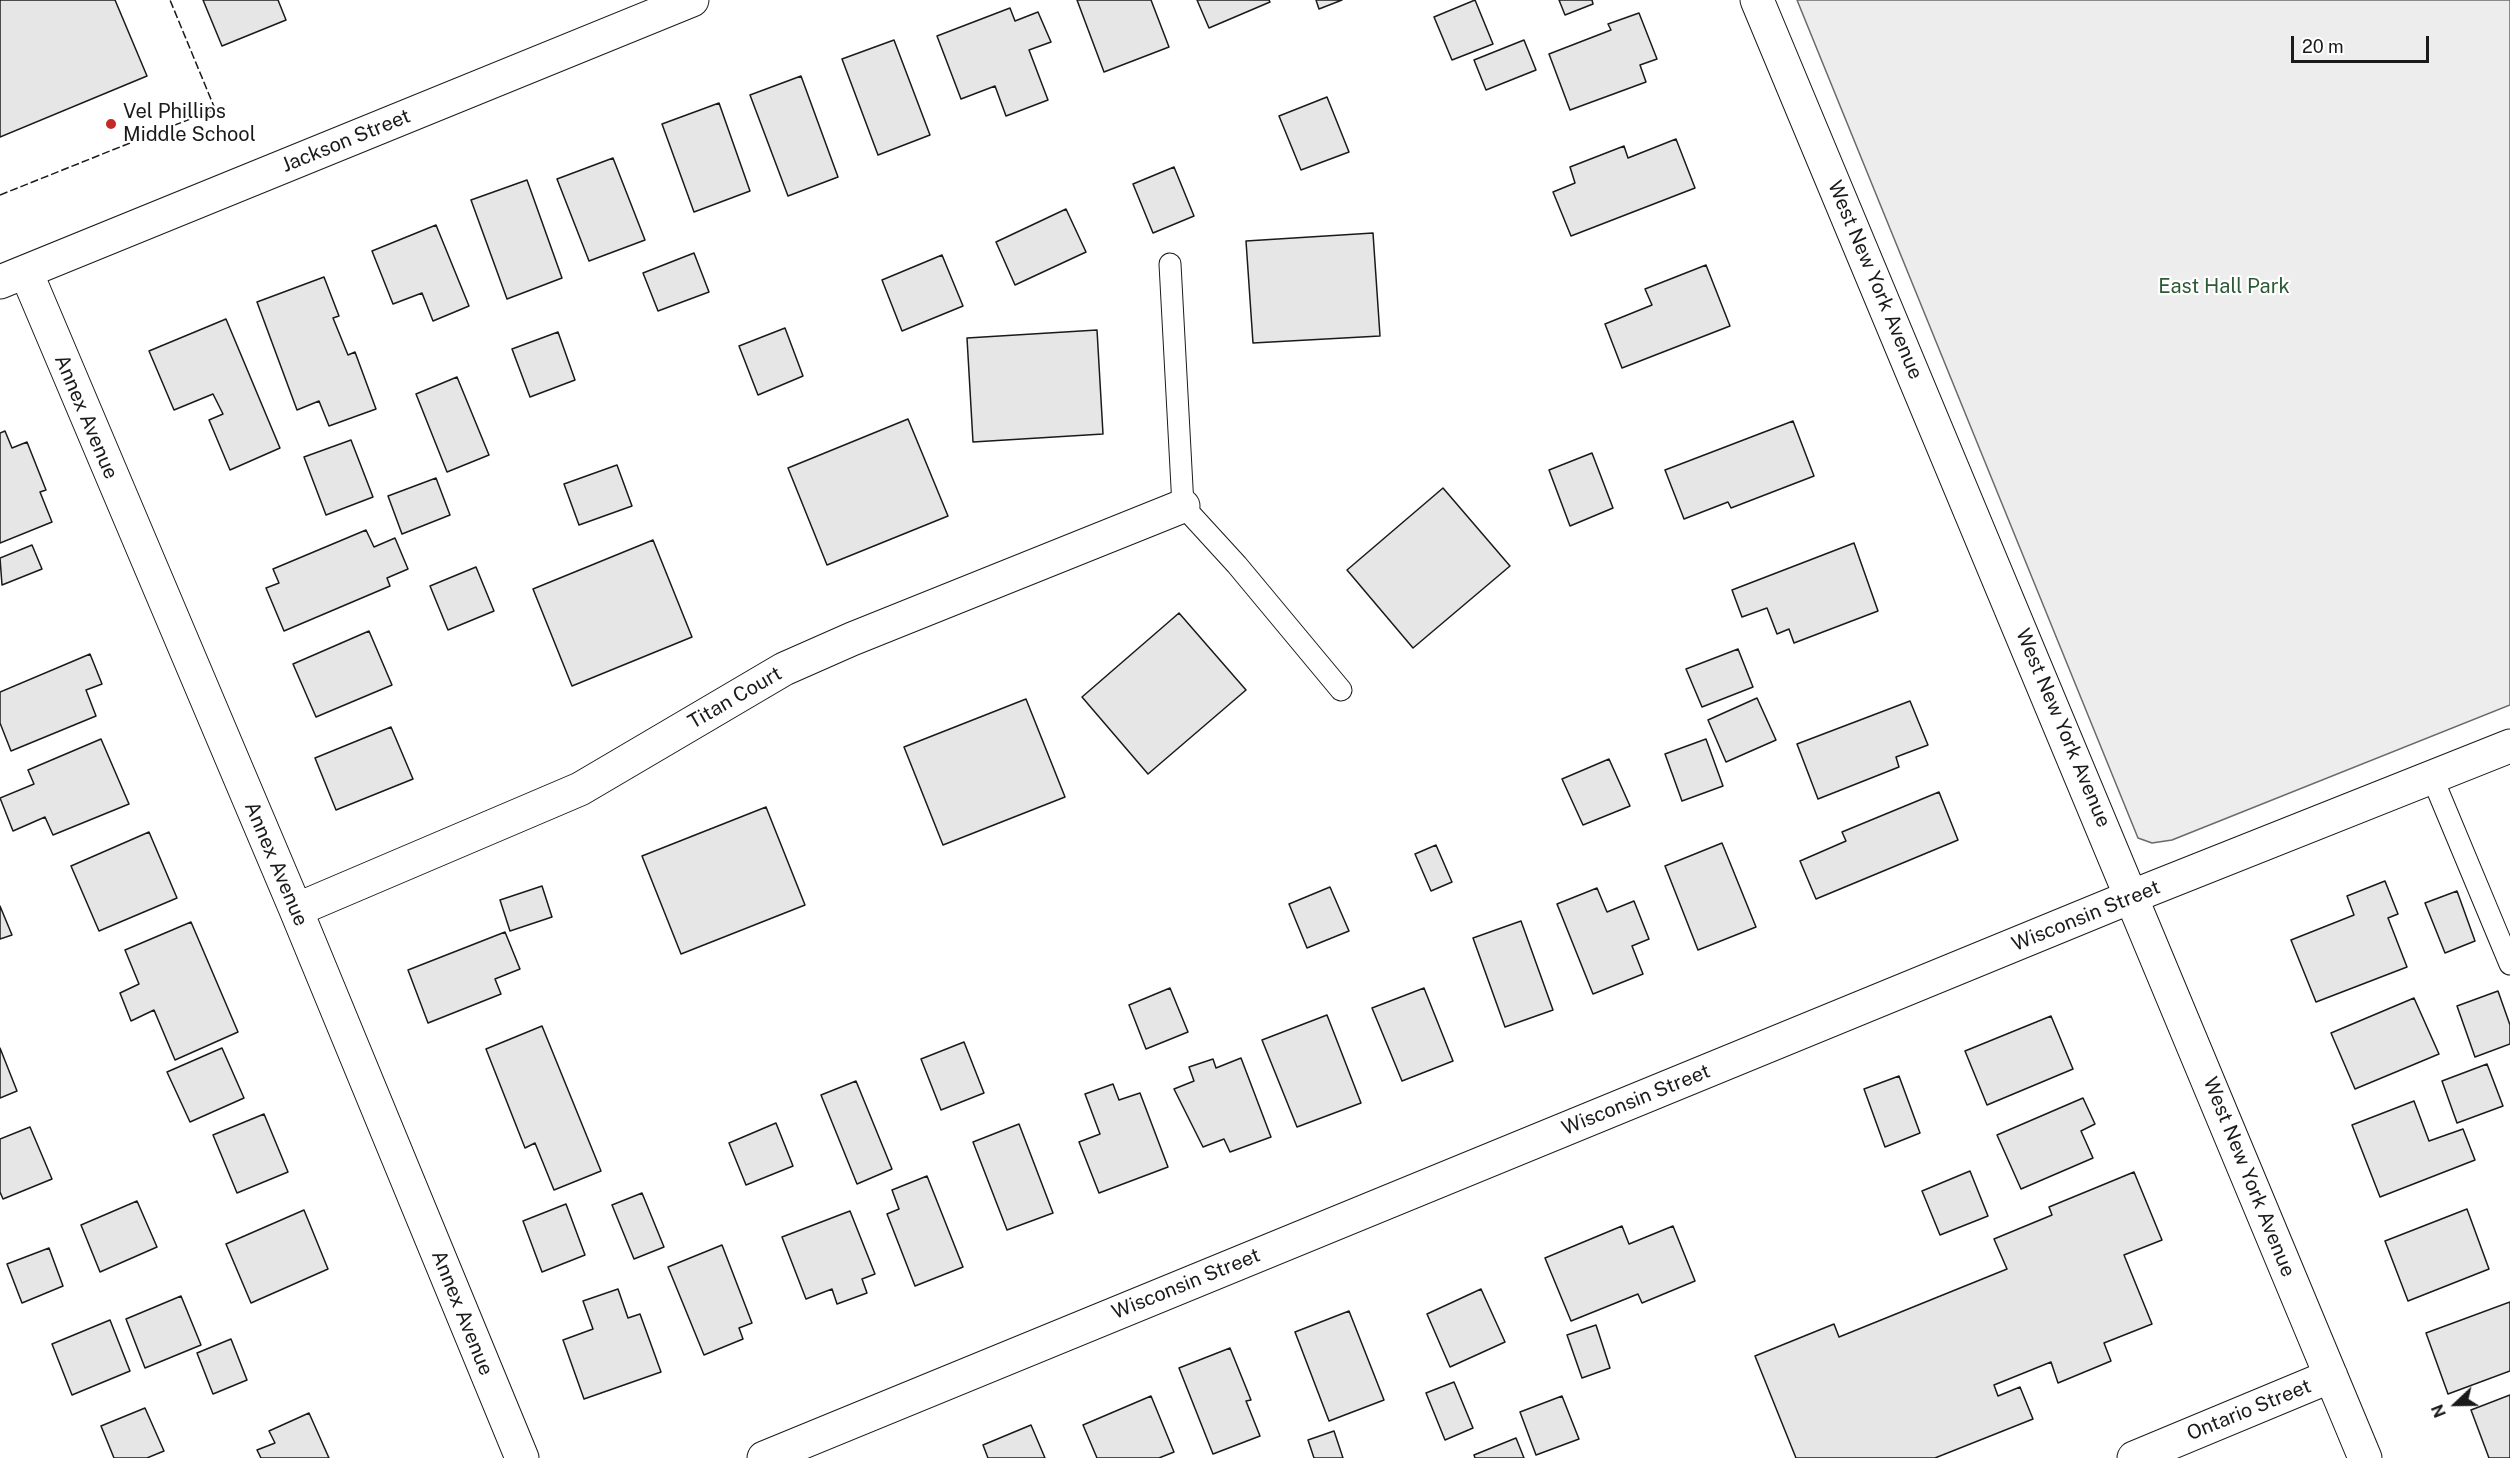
<!DOCTYPE html>
<style>
body{margin:0}
#map{position:relative;width:2510px;height:1458px;overflow:hidden;background:#fff;font-family:"Public Sans",sans-serif}
canvas{display:block}
.north{position:absolute;left:2426px;top:1374px;width:60px;height:60px;-webkit-text-stroke:4px #fff;paint-order:stroke;rotate:248deg;font-size:16px;font-weight:700;line-height:24px;text-align:center;color:#1a1a1a}
.north::after{content:'';display:block;margin:auto;width:21px;height:27px;background:#1a1a1a;clip-path:polygon(50% 0,100% 100%,50% 72%,0 100%)}
.scale{position:absolute;left:2291px;top:36px;width:138px;height:27px;box-sizing:border-box;border:3px solid #1a1a1a;border-top:0;padding-left:8px;font-size:18px;line-height:21px;white-space:nowrap;color:#1a1a1a;-webkit-text-stroke:4px #fff;paint-order:stroke}
</style>
<div id="map">
<canvas width="2510" height="1458"></canvas>
<div class="north">N</div>
<div class="scale">20 m</div>
</div>
<script>
const g = document.querySelector('canvas').getContext('2d');
g.lineJoin = 'round';
function fillPath(path, color) { g.fillStyle = color; g.fill(path, 'evenodd'); }
function trace(path, color, width, dash) { g.strokeStyle = color; g.lineWidth = width; g.lineCap = dash ? 'butt' : 'round'; g.setLineDash(dash || []); g.stroke(path); }
function label(font, color, halo, rows, align = 'center') {
  g.font = font + ' "Public Sans",sans-serif'; g.lineWidth = 4.5; g.setLineDash([]); g.textBaseline = 'middle'; g.strokeStyle = halo; g.fillStyle = color; for (const [text, x, y, turn = 0] of rows) {
    g.save(); g.translate(x, y); g.rotate((+turn || 0) * Math.PI / 180); g.textAlign = isNaN(turn) ? turn : align; if (halo) g.strokeText(text, 0, 0); g.fillText(text, 0, 0); g.restore();
  }
}
const built = new Path2D(`
 M1797,0H2510V705L2172,840L2152,843L2138,838Z`);
fillPath(built, '#ededed');
trace(built, '#6a6a6a', 1.5);
const building = new Path2D(`
 M0,0H115L147,76L0,137Z
 M203,0H278L286,20L222,46Z
 M1077,0H1151L1169,47L1104,72Z
 M1197,0H1269L1270,2L1209,28Z
 M1316,0H1342L1319,9Z
 M1475,0L1493,44L1452,60L1434,17Z
 M1559,0H1592L1593,4L1565,15Z
 M1010,8L1015,21L1038,12L1051,42L1029,50L1048,100L1006,116L995,86L961,99L937,36Z
 M1639,13L1657,59L1640,65L1646,82L1570,110L1549,54L1611,30L1608,24Z
 M894,40L930,135L878,155L842,59Z
 M1524,40L1536,70L1486,90L1474,60Z
 M801,76L838,177L788,196L750,95Z
 M1327,97L1349,152L1301,170L1279,116Z
 M719,103L750,191L694,212L662,124Z
 M1676,139L1695,188L1571,236L1553,192L1575,183L1570,167L1624,146L1628,158Z
 M613,158L645,240L589,261L557,179Z
 M1174,167L1194,216L1153,233L1133,184Z
 M527,180L562,278L507,299L471,200Z
 M1066,209L1086,252L1015,285L996,242Z
 M436,225L469,306L433,321L422,293L393,304L372,251Z
 M1373,233L1380,336L1253,343L1246,241Z
 M694,253L709,292L658,311L643,273Z
 M942,255L963,306L902,331L882,280Z
 M1706,265L1730,326L1622,368L1605,324L1652,305L1645,289Z
 M324,277L339,316L333,318L348,355L355,352L376,409L329,426L319,401L297,410L257,302Z
 M226,319L280,448L230,470L209,420L223,414L213,394L174,410L149,351Z
 M785,328L803,376L758,395L739,346Z
 M1097,330L1103,434L973,442L967,338Z
 M558,332L575,380L530,397L512,349Z
 M457,377L489,455L447,472L416,394Z
 M908,419L948,516L827,565L788,468Z
 M1793,421L1814,476L1731,508L1728,502L1684,519L1665,470Z
 M5,431L12,448L27,442L46,490L40,492L52,522L0,543V433Z
 M351,440L373,497L326,515L304,457Z
 M1592,453L1613,508L1570,526L1549,470Z
 M617,465L632,506L579,525L564,484Z
 M436,478L450,515L402,534L388,496Z
 M1443,488L1510,566L1413,648L1347,570Z
 M366,530L374,547L395,538L408,569L387,578L390,586L284,631L266,588L279,583L273,569Z
 M653,540L692,637L572,686L533,589Z
 M1854,543L1878,611L1794,643L1789,629L1777,634L1767,608L1742,617L1732,590Z
 M32,545L42,569L2,585L0,558Z
 M476,567L494,611L448,630L430,586Z
 M1179,613L1246,690L1148,774L1082,697Z
 M369,631L392,685L316,717L293,664Z
 M1738,649L1753,687L1702,707L1686,669Z
 M90,654L102,684L86,690L96,716L11,751L0,723V692Z
 M1757,698L1776,740L1726,762L1708,720Z
 M1026,699L1065,797L943,845L904,747Z
 M1910,701L1928,745L1896,757L1899,767L1818,799L1797,744Z
 M391,727L413,779L336,810L315,758Z
 M101,739L129,804L53,835L45,817L13,831L0,798L34,784L28,770Z
 M1706,739L1723,786L1682,801L1665,754Z
 M1609,759L1630,806L1583,825L1562,779Z
 M1939,792L1958,840L1816,899L1800,861L1846,841L1842,832Z
 M766,807L805,905L681,954L642,856Z
 M149,832L177,898L99,931L71,866Z
 M1722,843L1756,927L1698,950L1665,866Z
 M1436,845L1452,882L1431,891L1415,854Z
 M2385,881L2398,914L2388,918L2407,967L2316,1002L2291,940L2354,915L2347,896Z
 M542,886L552,917L510,931L500,900Z
 M1330,887L1349,931L1307,948L1289,904Z
 M1597,888L1607,912L1634,901L1649,939L1632,946L1643,974L1593,994L1557,904Z
 M2457,891L2475,941L2445,953L2425,903Z
 M0,906L12,935L0,939Z
 M1521,921L1553,1010L1505,1027L1473,938Z
 M191,922L238,1032L175,1060L154,1010L131,1021L120,993L139,984L125,950Z
 M505,932L520,969L495,979L501,994L428,1023L408,970Z
 M1170,988L1188,1032L1146,1049L1129,1005Z
 M1424,988L1453,1061L1402,1081L1372,1008Z
 M2498,991L2510,1025V1044L2475,1057L2457,1006Z
 M2414,998L2439,1054L2355,1089L2331,1033Z
 M1327,1015L1361,1103L1297,1127L1262,1040Z
 M2051,1016L2073,1069L1987,1105L1965,1051Z
 M542,1026L601,1171L554,1190L535,1143L525,1148L486,1049Z
 M964,1042L984,1093L941,1110L921,1059Z
 M0,1048L17,1091L0,1098Z
 M222,1048L244,1098L190,1122L167,1072Z
 M1241,1058L1271,1137L1230,1152L1224,1139L1203,1147L1174,1089L1194,1081L1189,1067L1213,1059L1216,1068Z
 M2487,1064L2503,1106L2457,1123L2442,1081Z
 M1899,1076L1920,1133L1885,1147L1864,1089Z
 M856,1081L892,1169L857,1184L821,1095Z
 M1113,1084L1119,1100L1140,1093L1168,1167L1099,1193L1079,1142L1100,1134L1085,1094Z
 M2083,1098L2095,1124L2081,1131L2093,1158L2021,1189L1997,1135Z
 M2414,1101L2429,1141L2463,1129L2475,1160L2380,1197L2352,1125Z
 M264,1114L288,1172L237,1193L213,1135Z
 M776,1123L793,1166L746,1185L729,1143Z
 M1019,1124L1053,1213L1007,1230L973,1142Z
 M30,1127L52,1179L3,1199L0,1192V1139Z
 M1970,1171L1988,1216L1940,1235L1922,1191Z
 M2134,1172L2162,1240L2124,1255L2152,1324L2104,1343L2111,1361L2058,1383L2051,1362L1994,1385L1998,1396L2020,1387L2033,1419L1935,1458H1796L1755,1356L1834,1324L1839,1337L2007,1269L1994,1239L2052,1215L2049,1207Z
 M927,1176L963,1267L915,1286L887,1214L899,1209L892,1190Z
 M642,1193L664,1247L634,1259L612,1205Z
 M137,1201L157,1247L100,1272L81,1225Z
 M566,1204L585,1255L542,1272L523,1221Z
 M2467,1209L2489,1269L2408,1301L2385,1241Z
 M304,1210L328,1269L251,1303L226,1244Z
 M850,1211L875,1274L862,1279L867,1293L837,1304L832,1289L806,1299L782,1237Z
 M1622,1226L1629,1244L1673,1226L1695,1281L1642,1303L1638,1294L1571,1321L1545,1258Z
 M722,1245L752,1323L739,1328L743,1339L704,1355L668,1267Z
 M49,1248L63,1286L22,1303L7,1264Z
 M618,1289L628,1318L640,1314L661,1372L584,1399L563,1340L593,1329L583,1301Z
 M1481,1289L1505,1342L1450,1367L1427,1314Z
 M181,1296L201,1345L145,1368L126,1319Z
 M2510,1302V1371L2448,1394L2426,1333Z
 M1349,1311L1384,1400L1329,1421L1295,1332Z
 M110,1320L130,1371L72,1395L52,1344Z
 M1596,1325L1610,1368L1582,1378L1567,1335Z
 M231,1339L247,1380L213,1394L197,1353Z
 M1230,1348L1251,1400L1246,1401L1260,1436L1213,1454L1179,1368Z
 M1454,1382L1473,1428L1445,1440L1426,1393Z
 M2510,1395V1458H2489L2471,1410Z
 M1151,1396L1174,1452L1159,1458H1097L1083,1425Z
 M1562,1396L1579,1439L1536,1455L1520,1412Z
 M145,1408L164,1451L147,1458H114L101,1426Z
 M309,1413L329,1458H261L257,1450L275,1443L269,1431Z
 M1031,1425L1045,1458H988L983,1445Z
 M1334,1431L1343,1458H1314L1308,1440Z
 M1516,1438L1524,1458H1475L1474,1455Z`);
fillPath(building, '#e6e6e6');
trace(building, '#1a1a1a', 1.5);
const lane = new Path2D(`
 M1170,264L1183,506L1237,565L1341,690
 M2432,777L2510,964`);
const street = new Path2D(`
 M1757,0L2365,1458
 M26,272L296,910L522,1458
 M296,910L580,789L784,669L852,639L1183,506
 M2134,1458L2331,1376`);
const secondary = new Path2D(`
 M764,1458L2133,896L2510,746`);
const primary = new Path2D(`
 M0,282L692,0`);
trace(lane, '#1a1a1a', 23);
trace(street, '#1a1a1a', 35);
trace(secondary, '#1a1a1a', 35);
trace(primary, '#1a1a1a', 35);
trace(lane, '#fff', 21);
trace(street, '#fff', 33);
trace(secondary, '#fff', 33);
trace(primary, '#fff', 33);
trace(new Path2D(`
 M0,195L215,109L170,0`), '#1a1a1a', 1.5, [8, 3]);
for (const [x, y, r, color] of [
 [111,124,6,"#c62828"]
]) { const dot = new Path2D(); dot.arc(x, y, r, 0, 2 * Math.PI); g.fillStyle = color; g.fill(dot); trace(dot, '#fff', 2); }
label('20px', '#1a1a1a', '#fff', [
 ["Vel Phillips",123,112],
 ["Middle School",123,135]
], 'left');
label('20px', '#1a1a1a', '#fff', [
 ["Jackson Street",346,141,-22],
 ["West New York Avenue",1875,280,67],
 ["Annex Avenue",86,417,67],
 ["Titan Court",735,698,-30],
 ["West New York Avenue",2063,728,67],
 ["Annex Avenue",276,864,67],
 ["Wisconsin Street",2086,916,-22],
 ["Wisconsin Street",1636,1100,-22],
 ["West New York Avenue",2249,1177,68],
 ["Wisconsin Street",1186,1284,-22],
 ["Annex Avenue",462,1313,68],
 ["Ontario Street",2249,1410,-22]
]);
label('20px', '#2b5a34', '#fff', [
 ["East Hall Park",2224,287]
]);
</script>
